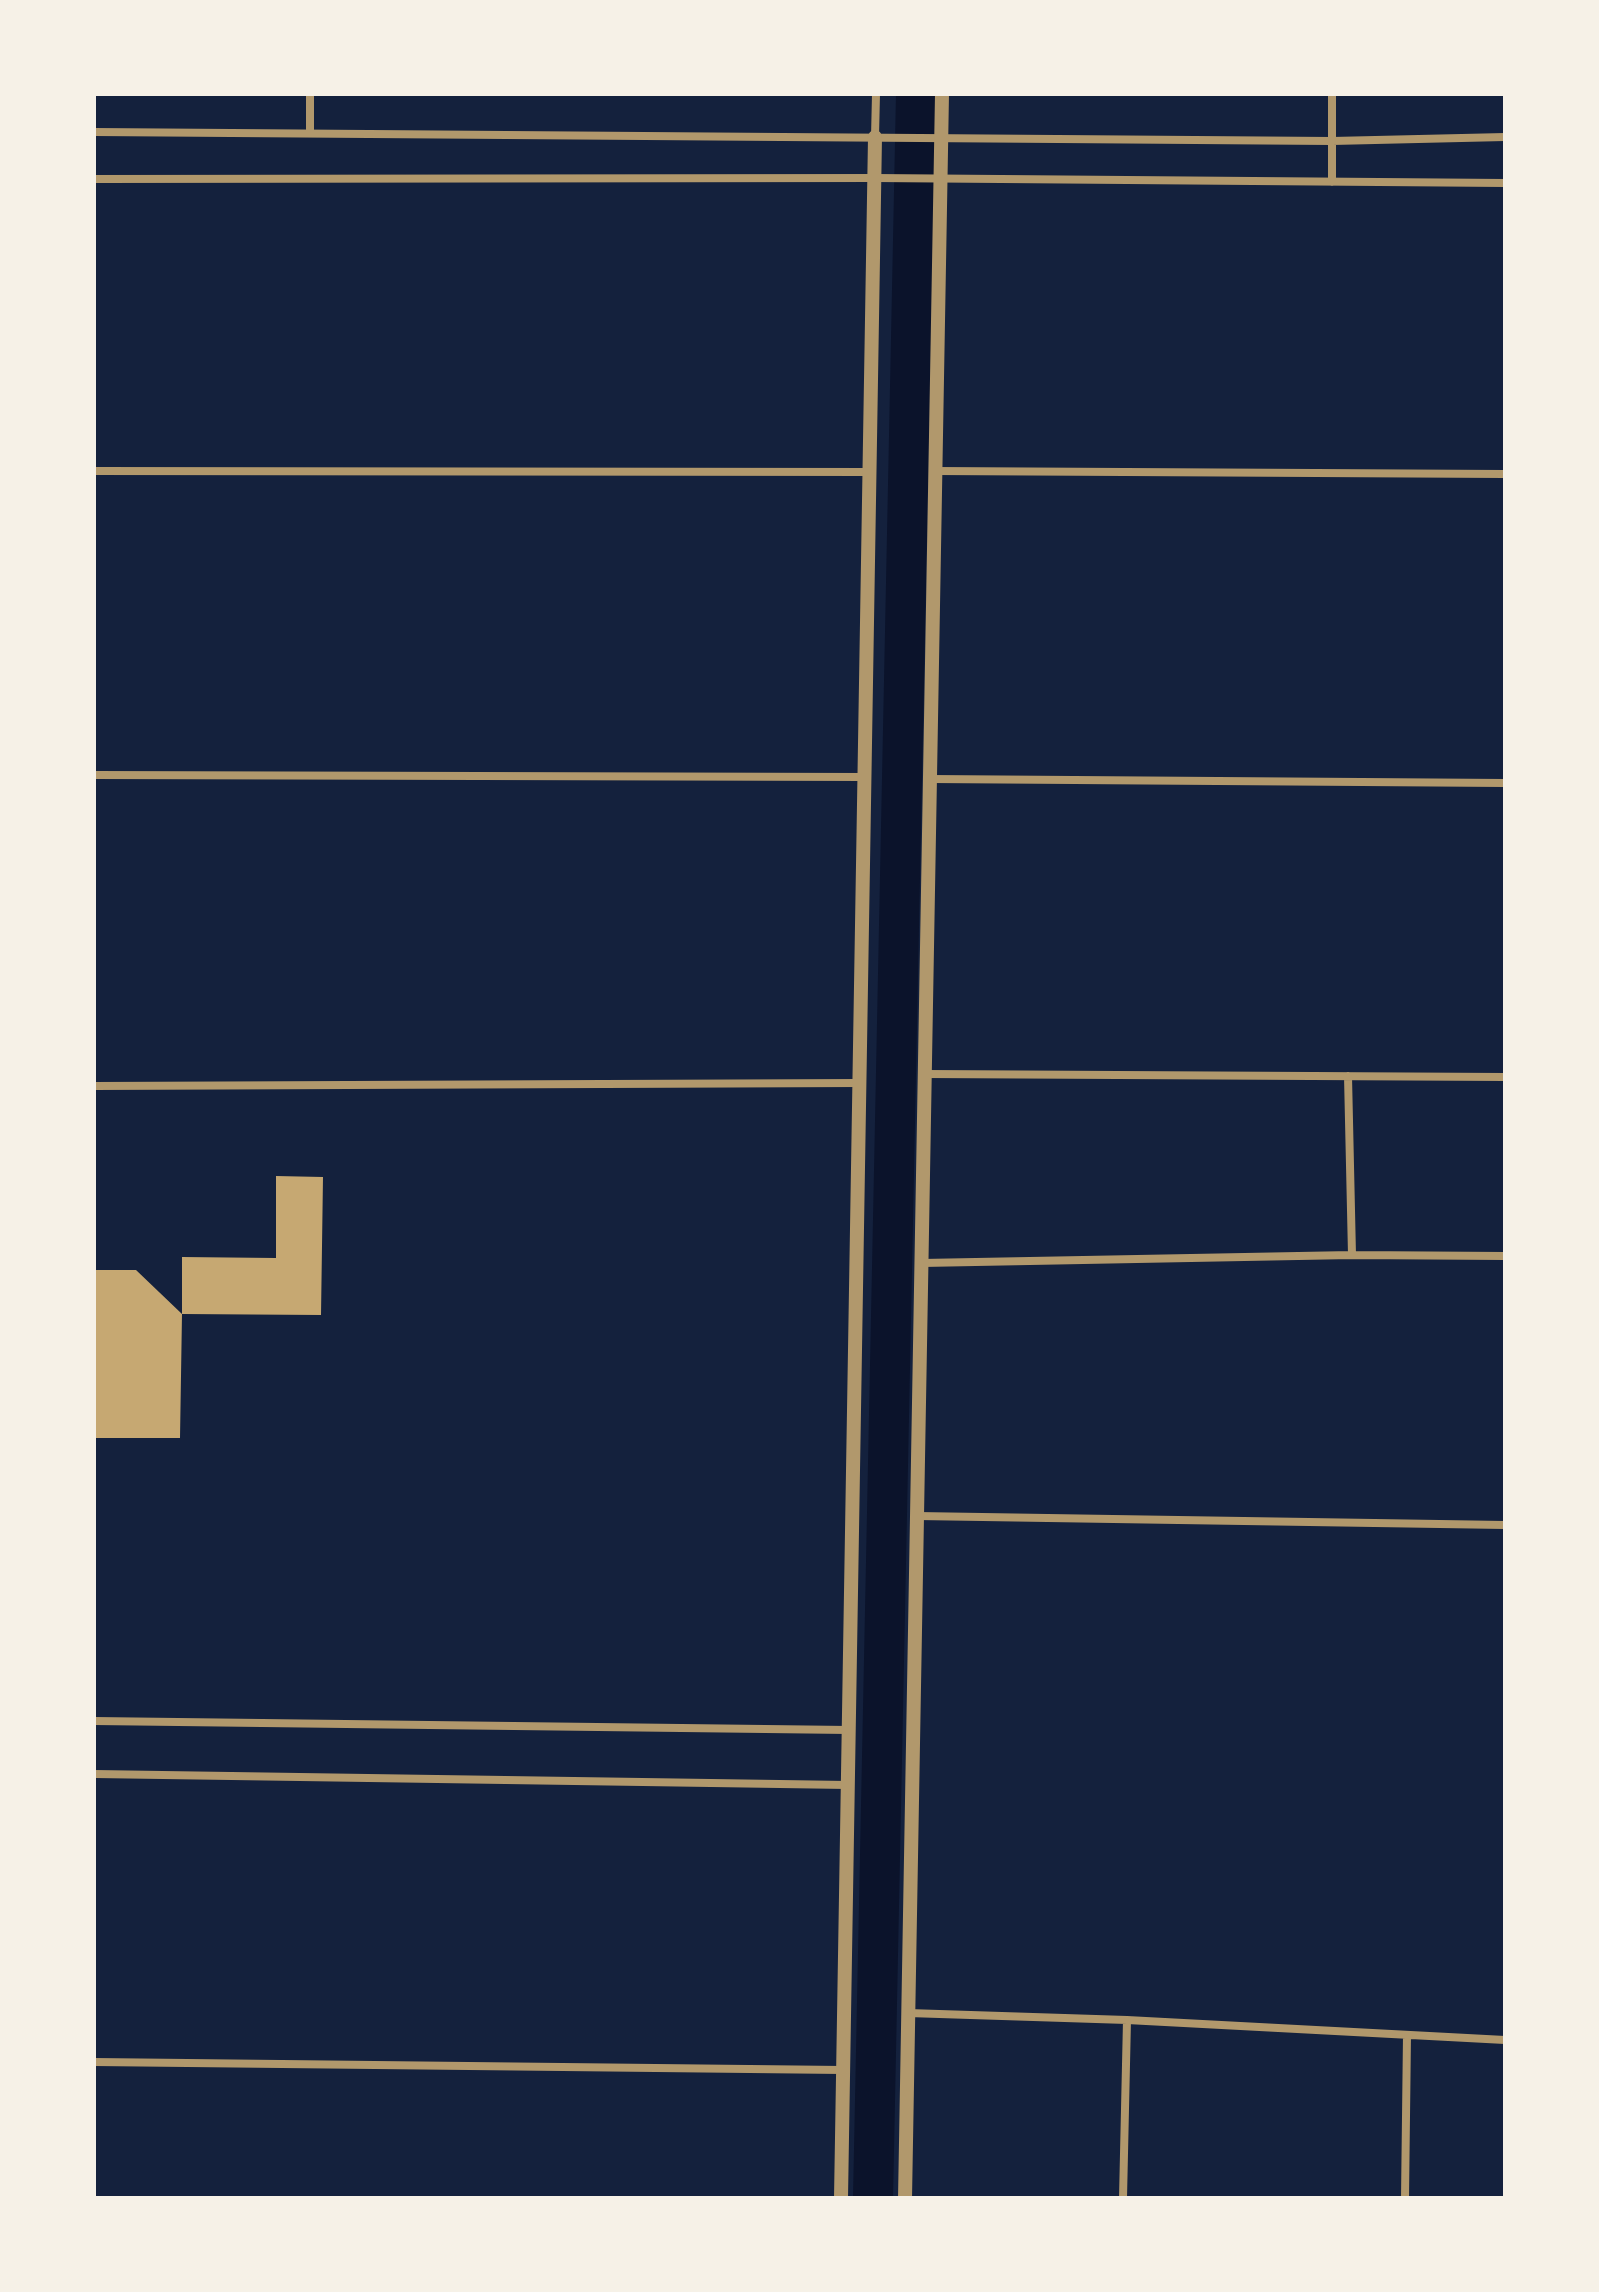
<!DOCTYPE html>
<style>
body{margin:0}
#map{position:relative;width:1599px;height:2292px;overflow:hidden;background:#14213d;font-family:Commissioner,sans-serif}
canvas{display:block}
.frame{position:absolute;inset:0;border:96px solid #f6f1e7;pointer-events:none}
</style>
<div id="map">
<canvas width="1599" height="2292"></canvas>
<div class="frame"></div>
</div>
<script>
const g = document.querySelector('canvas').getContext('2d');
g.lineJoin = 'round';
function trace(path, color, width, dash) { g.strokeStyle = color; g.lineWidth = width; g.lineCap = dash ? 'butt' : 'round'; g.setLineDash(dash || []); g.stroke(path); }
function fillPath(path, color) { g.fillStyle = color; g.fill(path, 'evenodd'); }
trace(new Path2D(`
 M873,2198L916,94`), '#0b132b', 40);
fillPath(new Path2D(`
 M276,1176L323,1177L321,1315L182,1314V1257L276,1258Z
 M94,1270H136L182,1314L180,1438H94Z`), '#c6a872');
trace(new Path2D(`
 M1332,94V182
 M94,132L1332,141L1505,137
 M310,133V94
 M875,137L876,94
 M94,179L875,178L1505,183
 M94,471L869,472
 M935,471L1505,474
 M94,775L865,777
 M930,779L1505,783
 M925,1074L1505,1077
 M1348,1076L1352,1255
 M94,1086L859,1083
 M922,1263L1352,1255L1505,1256
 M917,1516L1505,1525
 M94,1721L849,1730
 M94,1774L848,1785
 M908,2013L1127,2020L1505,2040
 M94,2062L843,2070
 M1123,2198L1127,2020
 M1405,2198L1407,2035`), '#b1986c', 8);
trace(new Path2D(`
 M841,2198L875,137
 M905,2198L942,94`), '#b1986c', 14);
</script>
